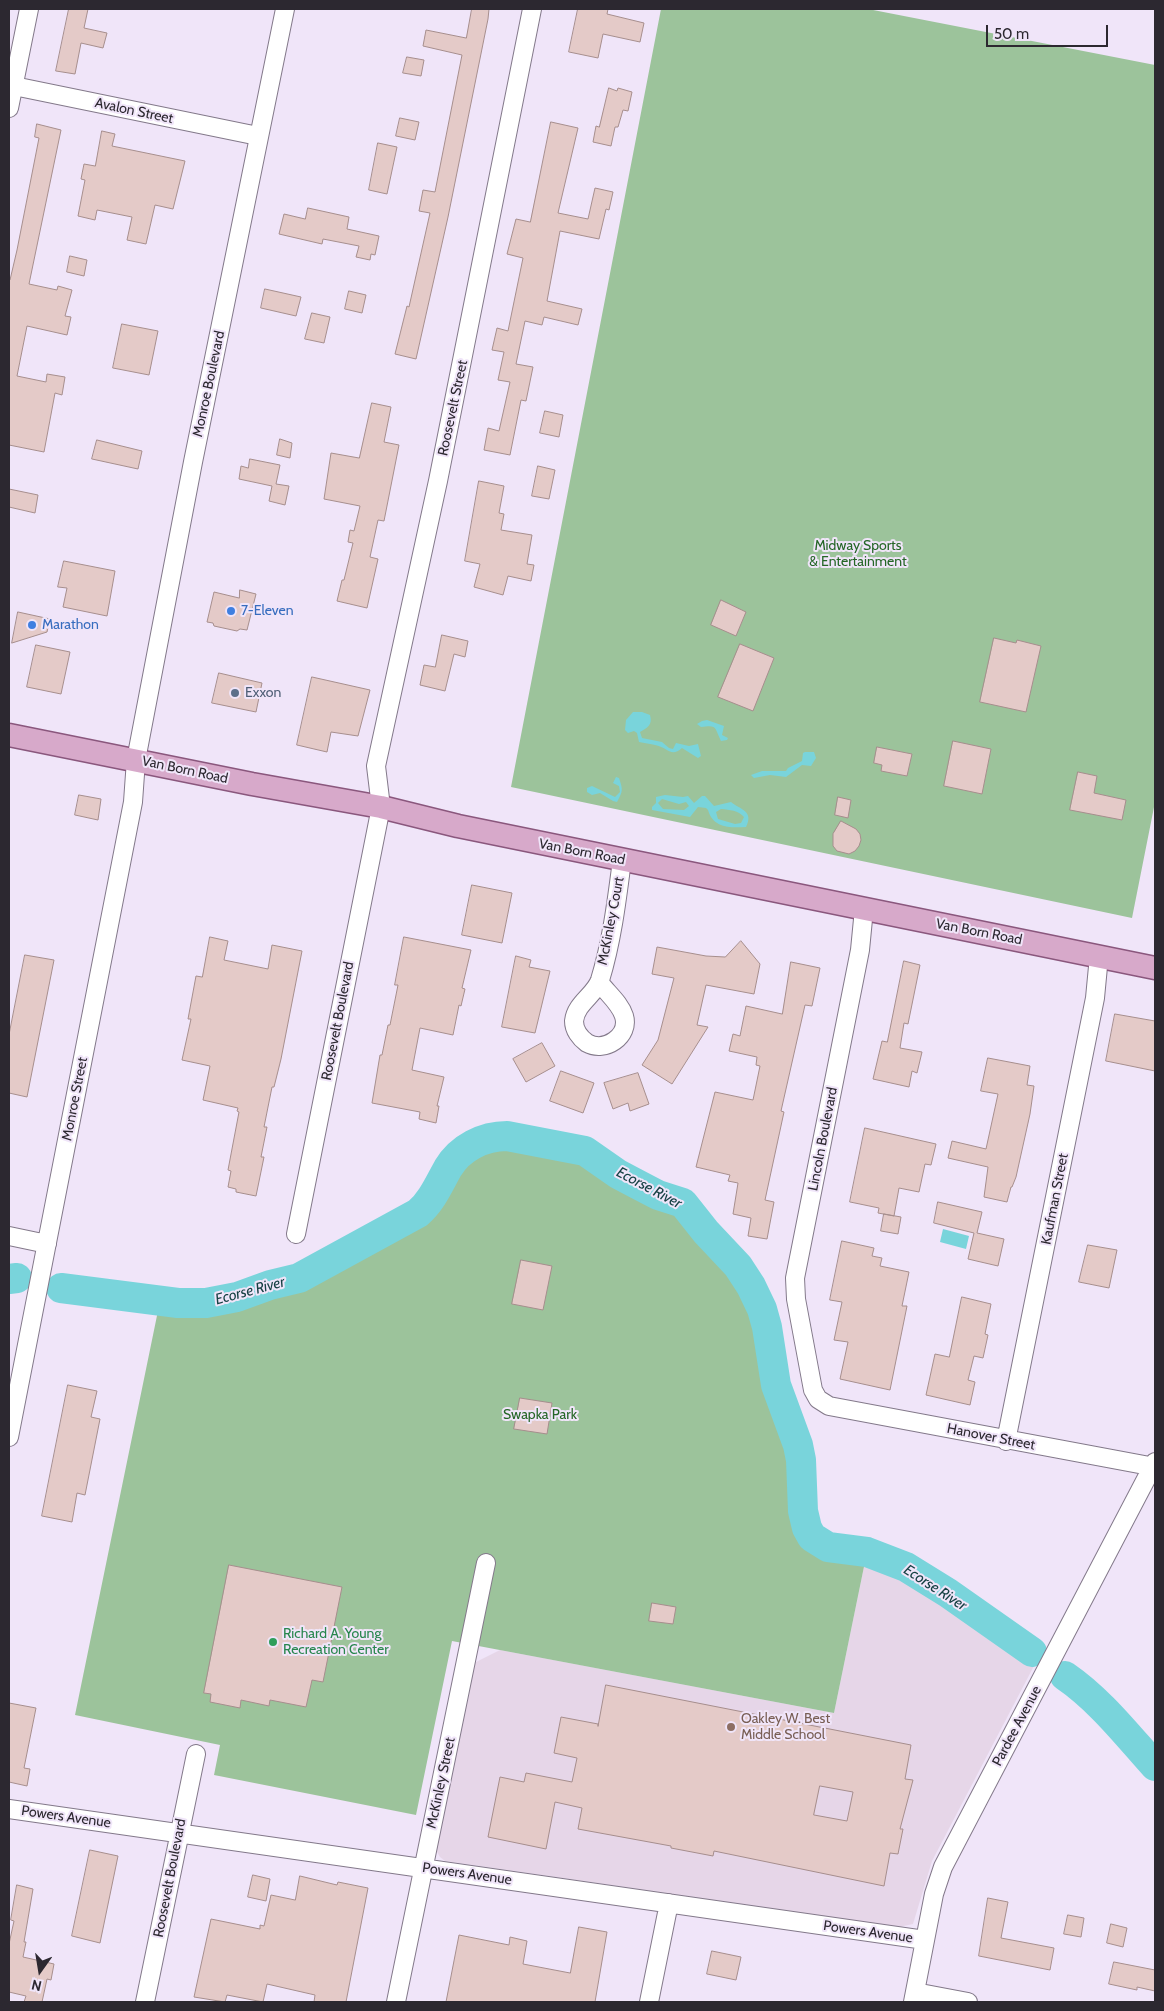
<!DOCTYPE html>
<style>
body{margin:0}
#map{position:relative;width:1164px;height:2011px;overflow:hidden;background:#f0e5f9;font-family:Cabin,sans-serif}
canvas{display:block}
.frame{position:absolute;inset:0;border:10px solid #2c2830;pointer-events:none}
.north{position:absolute;left:15px;top:1946px;width:50px;height:50px;-webkit-text-stroke:4px #f0e5f9;paint-order:stroke;rotate:193deg;font-size:14px;font-weight:700;line-height:20px;text-align:center;color:#2c2830}
.north::after{content:'';display:block;margin:auto;width:18px;height:22px;background:#2c2830;clip-path:polygon(50% 0,100% 100%,50% 72%,0 100%)}
.scale{position:absolute;left:986px;top:25px;width:122px;height:22px;box-sizing:border-box;border:2px solid #2c2830;border-top:0;padding-left:6px;font-size:15px;line-height:18px;white-space:nowrap;color:#2c2830;-webkit-text-stroke:4px #f0e5f9;paint-order:stroke}
</style>
<div id="map">
<canvas width="1164" height="2011"></canvas>
<div class="frame"></div>
<div class="north">N</div>
<div class="scale">50 m</div>
</div>
<script>
const g = document.querySelector('canvas').getContext('2d');
g.lineJoin = 'round';
function fillPath(path, color) { g.fillStyle = color; g.fill(path, 'evenodd'); }
function trace(path, color, width, dash) { g.strokeStyle = color; g.lineWidth = width; g.lineCap = dash ? 'butt' : 'round'; g.setLineDash(dash || []); g.stroke(path); }
function label(font, color, halo, rows, align = 'center') {
  g.font = font + ' Cabin,sans-serif'; g.lineWidth = 4; g.setLineDash([]); g.textBaseline = 'middle'; g.strokeStyle = halo; g.fillStyle = color; for (const [text, x, y, turn = 0] of rows) {
    g.save(); g.translate(x, y); g.rotate((+turn || 0) * Math.PI / 180); g.textAlign = isNaN(turn) ? turn : align; if (halo) g.strokeText(text, 0, 0); g.fillText(text, 0, 0); g.restore();
  }
}
fillPath(new Path2D(`
 M867,1552L892,1560L929,1581L948,1593L1036,1662L932,1861L913,1924L899,1927L445,1861L440,1857L436,1850L474,1663L500,1650L834,1713Z`), '#e6d6e8');
fillPath(new Path2D(`
 M661,9H868L1155,65V802L1132,918L511,787Z
 M496,1136H507L585,1151L618,1174L658,1195L683,1203L691,1211L706,1232L738,1266L751,1286L762,1309L767,1327L776,1385L798,1445L801,1460L803,1511L807,1528L812,1537L828,1547L867,1552L834,1713L452,1641L416,1815L214,1775L220,1745L75,1715L160,1301L178,1303H206L237,1297L270,1285L289,1282L360,1245L418,1213C433,1201 439,1183 448,1168C459,1151 477,1141 496,1136Z`), '#9cc39b');
fillPath(new Path2D(`
 M633,712H642L650,715C653,725 647,728 640,732L642,738L662,742L669,748L673,749L676,743L689,746L698,744L701,756L698,758L682,748C671,758 667,747 655,745C651,744 644,743 639,742L637,733L634,731L628,733L625,730L626,720Z
 M707,720L724,726L722,735L728,738L727,740L721,741C714,727 718,725 701,727L697,724L702,721Z
 M805,752H814L816,758L811,766L802,765L786,777L770,775L754,778L751,775L762,771H786L788,768L802,761L803,753Z
 M616,777L619,778C623,790 623,791 617,802L613,801L600,793L592,795L587,792V788L592,786L615,797L620,792L619,786L613,783Z
 M665,795L683,797L688,796L694,803L702,796H705L714,806L731,802C741,810 754,811 746,827C730,828 713,828 708,810L706,808L698,807L690,817L652,810V807L656,803V797ZM662,799L679,804L686,802L689,806L684,810L663,809L658,803ZM721,809C730,810 738,810 744,817L741,823L735,824L718,819L716,812Z
 M943,1229L969,1236L966,1249L940,1242Z`), '#79d4db');
trace(new Path2D(`
 M9,1279L17,1278
 M61,1288L178,1303H206L237,1297L270,1285L299,1278L418,1213C432,1201 439,1184 448,1168C460,1148 483,1136 507,1136L585,1151L618,1174L635,1183L658,1195L683,1203L706,1232L738,1266L751,1286L762,1309L767,1327L776,1385L798,1445L801,1460L803,1511L807,1528L812,1537L828,1547L867,1552L906,1567L948,1593L1032,1652
 M1065,1676C1100,1700 1127,1735 1155,1766`), '#79d4db', 30);
const building = new Path2D(`
 M69,9H88L84,28L107,33L103,48L81,43L75,74L56,71Z
 M472,9H489L488,19L448,217L416,359L395,354L407,306L409,307L430,213L419,211L423,190L435,192L462,55L423,46L426,30L466,38Z
 M578,9H608L607,14L644,23L640,42L603,34L598,58L569,52Z
 M407,57L424,60L421,76L403,73Z
 M609,88L617,91L618,88L632,92L628,111L623,110L618,127H615L611,146L593,142L596,126L599,127Z
 M400,118L419,122L415,140L396,136Z
 M551,122L578,128L558,213L588,219L595,188L613,192L609,210L606,209L599,239L560,231L547,301L582,309L578,325L544,317L542,325L525,321L516,364L533,367L526,401L521,400L510,455L484,450L488,428L499,431L510,382L498,380L504,352L492,350L497,328L508,331L523,258L507,254L516,219L530,222Z
 M37,124L61,130L29,284L57,290L58,286L72,290L65,316L71,317L67,335L27,326L17,376L46,382L47,374L65,377L62,395L55,393L44,452L9,445V280H10L17,250L39,138L35,137Z
 M102,131L115,134L112,146L185,161L173,209L155,205L146,244L127,240L132,217L97,210L95,220L78,216L85,180L81,179L84,164L95,166Z
 M378,143L397,147L387,194L369,190Z
 M308,208L349,217L347,229L379,236L375,255L371,254L370,260L356,257L359,246L323,239L322,244L279,234L284,214L305,219Z
 M70,256L87,260L84,276L67,272Z
 M265,289L301,297L296,316L261,308Z
 M349,291L366,295L362,313L345,309Z
 M312,313L330,317L324,343L305,339Z
 M122,324L158,331L149,375L113,368Z
 M372,403L391,407L384,442L399,445L384,521L378,520L370,557L378,559L367,608L337,601L342,580H344L353,543L348,542L350,530L354,531L360,506L324,499L331,453L359,458Z
 M545,411L563,415L559,437L540,433Z
 M280,439L292,443L290,458L277,455Z
 M97,440L142,451L138,469L92,459Z
 M250,459L280,465L276,484L289,486L285,505L269,501L272,486L239,479L241,466L248,468Z
 M538,466L555,470L549,499L532,496Z
 M479,481L504,486L499,513L504,514L501,530L532,535L527,564L534,565L531,581L508,576L503,595L474,587L480,564L465,561Z
 M9,489L38,495L35,513L9,507Z
 M64,561L115,571L107,616L63,607L67,588L58,587Z
 M240,590L256,594L247,630L240,629L237,631L214,626L213,623L207,622L214,592L239,598Z
 M721,600L746,612L736,636L711,625Z
 M18,612L50,619L47,632L12,643Z
 M442,635L468,641L465,657L454,654L445,691L420,685L424,665L435,667Z
 M994,638L1016,643L1017,640L1041,646L1026,712L980,702Z
 M740,644L774,658L753,711L718,697Z
 M36,645L70,652L61,694L27,687Z
 M219,673L262,683L256,712L212,703Z
 M312,677L370,690L358,736L331,732L327,752L297,745Z
 M953,741L991,749L982,794L944,786Z
 M877,747L912,754L907,776L881,771L882,765L874,763Z
 M1078,772L1097,776L1094,793L1126,800L1122,820L1070,810Z
 M79,795L101,799L98,820L75,815Z
 M838,797L851,800L848,818L835,815Z
 M841,821L856,829L860,834L861,840L859,846L855,851L849,854L837,851L833,846V834Z
 M472,885L512,893L502,943L462,935Z
 M210,937L228,941L224,960L268,969L272,945L302,951L281,1059L274,1087H272L264,1127H267L261,1157H264L256,1196L236,1192V1189L228,1187L231,1171L228,1170L239,1112L237,1111L238,1108L203,1100L210,1066L182,1060L191,1019H188L196,976L202,977Z
 M404,937L471,950L462,988L465,989L461,1006L459,1005L453,1035L420,1028L412,1070L444,1077L437,1106H439L436,1123L419,1119L420,1112L372,1103L380,1055H382L388,1025H390L398,985H395Z
 M741,941L760,964L754,994L706,985L697,1025L708,1027L672,1084L642,1065L658,1040L674,978L652,974L657,947L706,956L725,957Z
 M25,955L54,960L27,1097L9,1093V1035Z
 M516,956L531,960L529,967L550,971L535,1033L502,1027Z
 M904,961L920,965L908,1024L904,1023L900,1048L922,1052L917,1073L912,1071L909,1087L873,1079L882,1041L887,1042Z
 M791,962L820,968L812,1006L805,1005L781,1111L784,1112L765,1200L774,1202L767,1239L748,1236L751,1218L733,1214L738,1183L728,1181L730,1175L696,1167L715,1092L753,1100L760,1066L756,1065L757,1057L729,1051L733,1034L740,1036L746,1006L782,1014Z
 M1115,1014L1155,1021V1071L1106,1061Z
 M542,1043L555,1066L526,1082L513,1059Z
 M988,1058L1030,1066L1027,1085L1034,1086L1030,1114L1016,1177L1012,1187H1011L1007,1202L984,1197L988,1167L948,1158L952,1141L986,1149L998,1094L981,1091Z
 M561,1071L594,1083L583,1113L550,1101Z
 M638,1073L649,1104L630,1111L628,1103L613,1109L604,1083Z
 M865,1128L936,1144L931,1165L925,1164L919,1192L899,1188L894,1216L878,1213L879,1208L850,1202Z
 M938,1202L982,1212L977,1233L1004,1239L998,1266L968,1259L974,1233L934,1223Z
 M884,1214L901,1217L898,1234L881,1231Z
 M842,1241L874,1248L872,1256L882,1258L880,1266L909,1272L902,1306H907L890,1390L840,1379L848,1342L834,1340L842,1302L830,1300Z
 M1088,1245L1117,1250L1109,1288L1079,1282Z
 M521,1260L552,1266L543,1310L512,1304Z
 M962,1297L991,1304L985,1334L988,1335L983,1358L974,1356L968,1380L975,1382L970,1405L926,1395L935,1354L949,1357Z
 M68,1385L97,1391L91,1417L100,1419L85,1495L77,1493L72,1522L42,1516Z
 M520,1398L552,1403L547,1434L514,1429Z
 M229,1565L342,1587L323,1682L312,1680L306,1707L270,1700L269,1706L241,1700L240,1708L210,1702L211,1694L204,1693Z
 M652,1603L676,1607L673,1624L649,1621Z
 M606,1685L911,1745L905,1779L913,1780L900,1829H903L898,1854L890,1853L884,1886L714,1851L713,1856L671,1848V1846L578,1829L582,1808L555,1802L546,1849L488,1837L500,1777L524,1782L526,1773L572,1782L577,1758L554,1753L561,1717L598,1724V1726ZM820,1786L853,1792L847,1821L814,1815Z
 M9,1703L36,1708L24,1768L30,1769L27,1786L9,1782Z
 M90,1850L118,1856L100,1943L72,1936Z
 M253,1875L270,1879L266,1901L248,1897Z
 M300,1876L337,1885L338,1882L368,1888L346,2002H314L315,1995L267,1984L263,2002L227,1995L225,2002L194,1997L211,1919L260,1929V1925L264,1926L271,1895L295,1900Z
 M17,1885L33,1889L24,1942H26L23,1957L54,1964L51,1980L47,1979L42,2002H24L26,1996L9,1992V1944L14,1921L11,1920Z
 M988,1898L1008,1902L1001,1938L1054,1948L1050,1970L979,1956Z
 M1068,1915L1084,1918L1081,1937L1064,1934Z
 M1111,1924L1127,1928L1123,1947L1107,1943Z
 M579,1927L607,1932L595,2002H446L459,1935L509,1945L510,1937L527,1941L523,1964L570,1973Z
 M712,1951L741,1957L736,1980L707,1974Z
 M1114,1962L1155,1970V1991L1137,1987V1990L1109,1984Z`);
fillPath(building, '#e4cac8');
trace(building, '#a68e8d', 1);
const minor = new Path2D(`
 M9,85L258,136
 M9,108L29,9
 M864,909L860,950L795,1278L796,1299L813,1390L818,1399L829,1406L1155,1467
 M599,982C607,993 620,1003 624,1016C630,1036 605,1053 587,1043C580,1038 574,1030 574,1021C576,1003 595,995 600,980C612,941 617,899 622,860
 M296,1234L381,807L376,766L438,481L532,9
 M9,1236L47,1244
 M9,1437L133,802L136,760L193,462L285,9
 M1006,1441L1095,998L1099,956
 M9,1809L925,1940
 M915,1992L968,2002
 M145,2002L196,1754
 M396,2002L486,1563
 M649,2002L669,1903
 M913,2002L934,1894L943,1867L1155,1462`);
const major = new Path2D(`
 M9,735L252,784L381,807L458,826L1155,968`);
trace(minor, '#83798a', 20);
trace(major, '#8a577d', 25);
trace(minor, '#fff', 18);
trace(major, '#d7a9ca', 22);
for (const [x, y, r, color] of [
 [231,611,5,"#3f7fe0"],
 [32,625,5,"#3f7fe0"],
 [235,693,5,"#5c6f8a"],
 [273,1642,5,"#2e9e5b"],
 [731,1727,5,"#8d6e63"]
]) { const dot = new Path2D(); dot.arc(x, y, r, 0, 2 * Math.PI); g.fillStyle = color; g.fill(dot); trace(dot, '#f0e5f9', 2); }
label('14px', '#2c2830', '#f0e5f9', [
 ["Avalon Street",134,111,12],
 ["Monroe Boulevard",209,384,-78],
 ["Roosevelt Street",453,408,-78],
 ["Van Born Road",185,770,12],
 ["Van Born Road",582,852,11],
 ["McKinley Court",611,921,-79],
 ["Van Born Road",979,932,11],
 ["Roosevelt Boulevard",338,1021,-79],
 ["Monroe Street",75,1099,-79],
 ["Lincoln Boulevard",823,1139,-79],
 ["Kaufman Street",1055,1199,-79],
 ["Hanover Street",991,1437,11],
 ["Pardee Avenue",1017,1726,-62],
 ["McKinley Street",441,1783,-78],
 ["Powers Avenue",66,1817,8],
 ["Powers Avenue",467,1874,8],
 ["Roosevelt Boulevard",170,1878,-79],
 ["Powers Avenue",868,1932,8]
]);
label('14px', '#246626', '#f0e5f9', [
 ["Midway Sports",858,546],
 ["& Entertainment",858,562],
 ["Swapka Park",540,1415]
]);
label('14px', '#366cbe', '#f0e5f9', [
 ["7-Eleven",241,611],
 ["Marathon",42,625]
], 'left');
label('14px', '#4e5e75', '#f0e5f9', [
 ["Exxon",245,693]
], 'left');
label('14px', '#27864d', '#f0e5f9', [
 ["Richard A. Young",283,1634],
 ["Recreation Center",283,1650]
], 'left');
label('14px', '#785e54', '#f0e5f9', [
 ["Oakley W. Best",741,1719],
 ["Middle School",741,1735]
], 'left');
label('italic 15px', '#164144', '#f0e5f9', [
 ["Ecorse River",649,1188,28],
 ["Ecorse River",250,1291,-15],
 ["Ecorse River",935,1588,33]
]);
</script>
